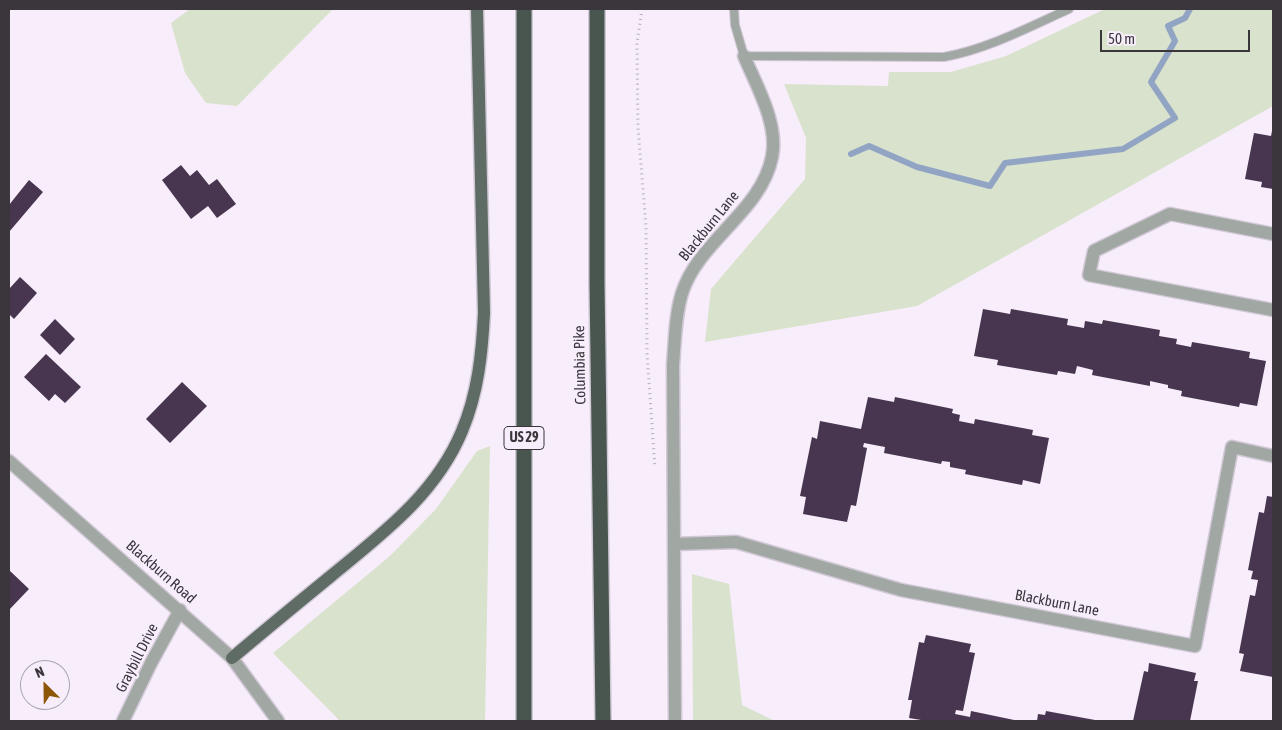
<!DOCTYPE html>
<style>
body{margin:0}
#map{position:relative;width:1282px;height:730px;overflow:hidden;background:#f7edfb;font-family:"Asap Condensed",sans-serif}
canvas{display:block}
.frame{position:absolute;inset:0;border:10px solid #3a363c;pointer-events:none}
.north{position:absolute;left:20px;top:660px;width:50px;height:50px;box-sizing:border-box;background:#f7edfb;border:1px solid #aba4af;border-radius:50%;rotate:337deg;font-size:14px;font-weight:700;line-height:20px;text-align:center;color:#3a363c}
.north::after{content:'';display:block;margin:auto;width:18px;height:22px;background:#8c5706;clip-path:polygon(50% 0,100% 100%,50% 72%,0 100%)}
.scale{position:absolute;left:1100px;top:30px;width:150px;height:22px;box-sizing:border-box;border:2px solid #3a363c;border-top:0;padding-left:6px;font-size:15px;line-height:18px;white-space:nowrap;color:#3a363c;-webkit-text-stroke:4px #f7edfb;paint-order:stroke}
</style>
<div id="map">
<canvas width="1282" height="730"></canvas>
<div class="frame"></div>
<div class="north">N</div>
<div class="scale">50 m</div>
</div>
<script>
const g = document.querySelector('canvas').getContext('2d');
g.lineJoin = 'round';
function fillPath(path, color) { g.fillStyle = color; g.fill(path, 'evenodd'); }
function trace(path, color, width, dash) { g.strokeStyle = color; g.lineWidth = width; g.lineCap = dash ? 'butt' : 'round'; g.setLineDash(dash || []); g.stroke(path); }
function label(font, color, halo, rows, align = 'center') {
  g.font = font + ' "Asap Condensed",sans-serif'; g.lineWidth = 5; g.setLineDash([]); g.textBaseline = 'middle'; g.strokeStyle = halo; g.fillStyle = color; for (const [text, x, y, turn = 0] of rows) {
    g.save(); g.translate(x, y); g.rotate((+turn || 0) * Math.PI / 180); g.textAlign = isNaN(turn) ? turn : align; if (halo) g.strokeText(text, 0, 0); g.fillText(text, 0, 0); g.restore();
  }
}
fillPath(new Path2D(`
 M190,9H333L237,106L206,103L185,73L171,23Z
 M1105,9H1273V106L917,306L705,342L711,289L805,179L806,138L784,84L888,86L889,72H951L1006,56Z
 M490,446L485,721H340L273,653L390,556L436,509L477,451Z
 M692,574L729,584L742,705L775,721H693Z`), '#d9e2cc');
trace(new Path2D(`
 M851,154L869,146L917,167L990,186L1005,163L1123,149L1175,118L1151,82L1175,41L1168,26L1185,18L1190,9`), '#92a4c4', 6);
fillPath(new Path2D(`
 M1272,131H1273V189L1261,187L1262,182L1245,179L1254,133L1271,136Z
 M181,165L190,176L197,170L209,185L217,179L236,204L217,218L208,206L191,219L162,180Z
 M29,180L43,192L9,232V205Z
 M20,277L37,293L14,319L9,314V289Z
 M983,309L1010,314L1011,309L1068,319L1067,325L1084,328L1085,321L1102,324L1103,320L1160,330L1159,336L1177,339L1176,344L1191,347L1192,342L1250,352L1249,358L1266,361L1257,406L1240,403L1239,407L1181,396L1182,391L1168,388V385L1150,381V386L1092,375L1093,370L1077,366L1075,374L1058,371L1057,375L997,365L998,360L974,356Z
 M55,319L75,339L60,355L40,335Z
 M46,354L81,387L65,403L55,394L49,401L24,377Z
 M182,382L207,406L170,443L146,419Z
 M868,397L894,402L895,397L953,409L952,413L960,415L959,421L974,424L975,419L1033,430L1032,435L1049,438L1040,484L1023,480L1022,485L965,474L966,470L950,467V462L942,461L941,464L884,453L885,447L864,443L863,447L867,448L856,506L851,505L847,522L803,514L806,497L800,496L812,437L817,439L820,421L861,429Z
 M1267,496L1273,497V677L1240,671L1244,654L1239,653L1250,595L1255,596L1258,580L1251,579L1253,571L1248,570L1259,512L1264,513Z
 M9,570L29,589L9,610Z
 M926,635L971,644L969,652L975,653L963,711L956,710L955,714L970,717L971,711L1019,721H927L909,718L912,700H908L919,642L924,643Z
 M1149,663L1196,673L1194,681H1198L1190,721H1133L1144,671L1148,672Z
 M1046,711L1095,720V721H1037L1038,714L1045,715Z`), '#483650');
const lane = new Path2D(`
 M734,9L735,25L744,56L944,57C988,49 1029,27 1069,9`);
const street = new Path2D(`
 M1273,234L1170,214L1094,251L1089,275L1273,310
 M9,461L232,658L278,721
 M675,544L736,542L901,590L1195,646L1232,447L1273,456
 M123,721L151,663L180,610
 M675,721L673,365C675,341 675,316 682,293C699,240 761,212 772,157C779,124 756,85 744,56`);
const primary = new Path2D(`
 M232,658C265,630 298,603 331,576C382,534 436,494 462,431C478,393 482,354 484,313L477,9`);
const highway = new Path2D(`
 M524,9V721
 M597,9V283L603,721`);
trace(lane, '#d1c8d5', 10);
trace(street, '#d1c8d5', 15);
trace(primary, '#d1c8d5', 15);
trace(highway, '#d1c8d5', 18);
trace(new Path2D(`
 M642,9L637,43L638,128L646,226L647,353L655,468`), '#b6aeb9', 3, [1, 4]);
trace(lane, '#a1a8a4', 8);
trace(street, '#a1a8a4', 12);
trace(primary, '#5f6b65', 12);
trace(highway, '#48564f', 15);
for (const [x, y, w] of [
 [524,438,40]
]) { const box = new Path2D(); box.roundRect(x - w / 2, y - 11.5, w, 23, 4); g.fillStyle = '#f7edfb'; g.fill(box); trace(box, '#3a363c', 1); }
label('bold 14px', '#3a363c', null, [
 ["US 29",524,438]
]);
label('15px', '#3a363c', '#f7edfb', [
 ["Blackburn Lane",709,226,-51],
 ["Columbia Pike",580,365,-91],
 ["Blackburn Road",161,572,41],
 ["Blackburn Lane",1057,603,11],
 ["Graybill Drive",137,658,-63]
]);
</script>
